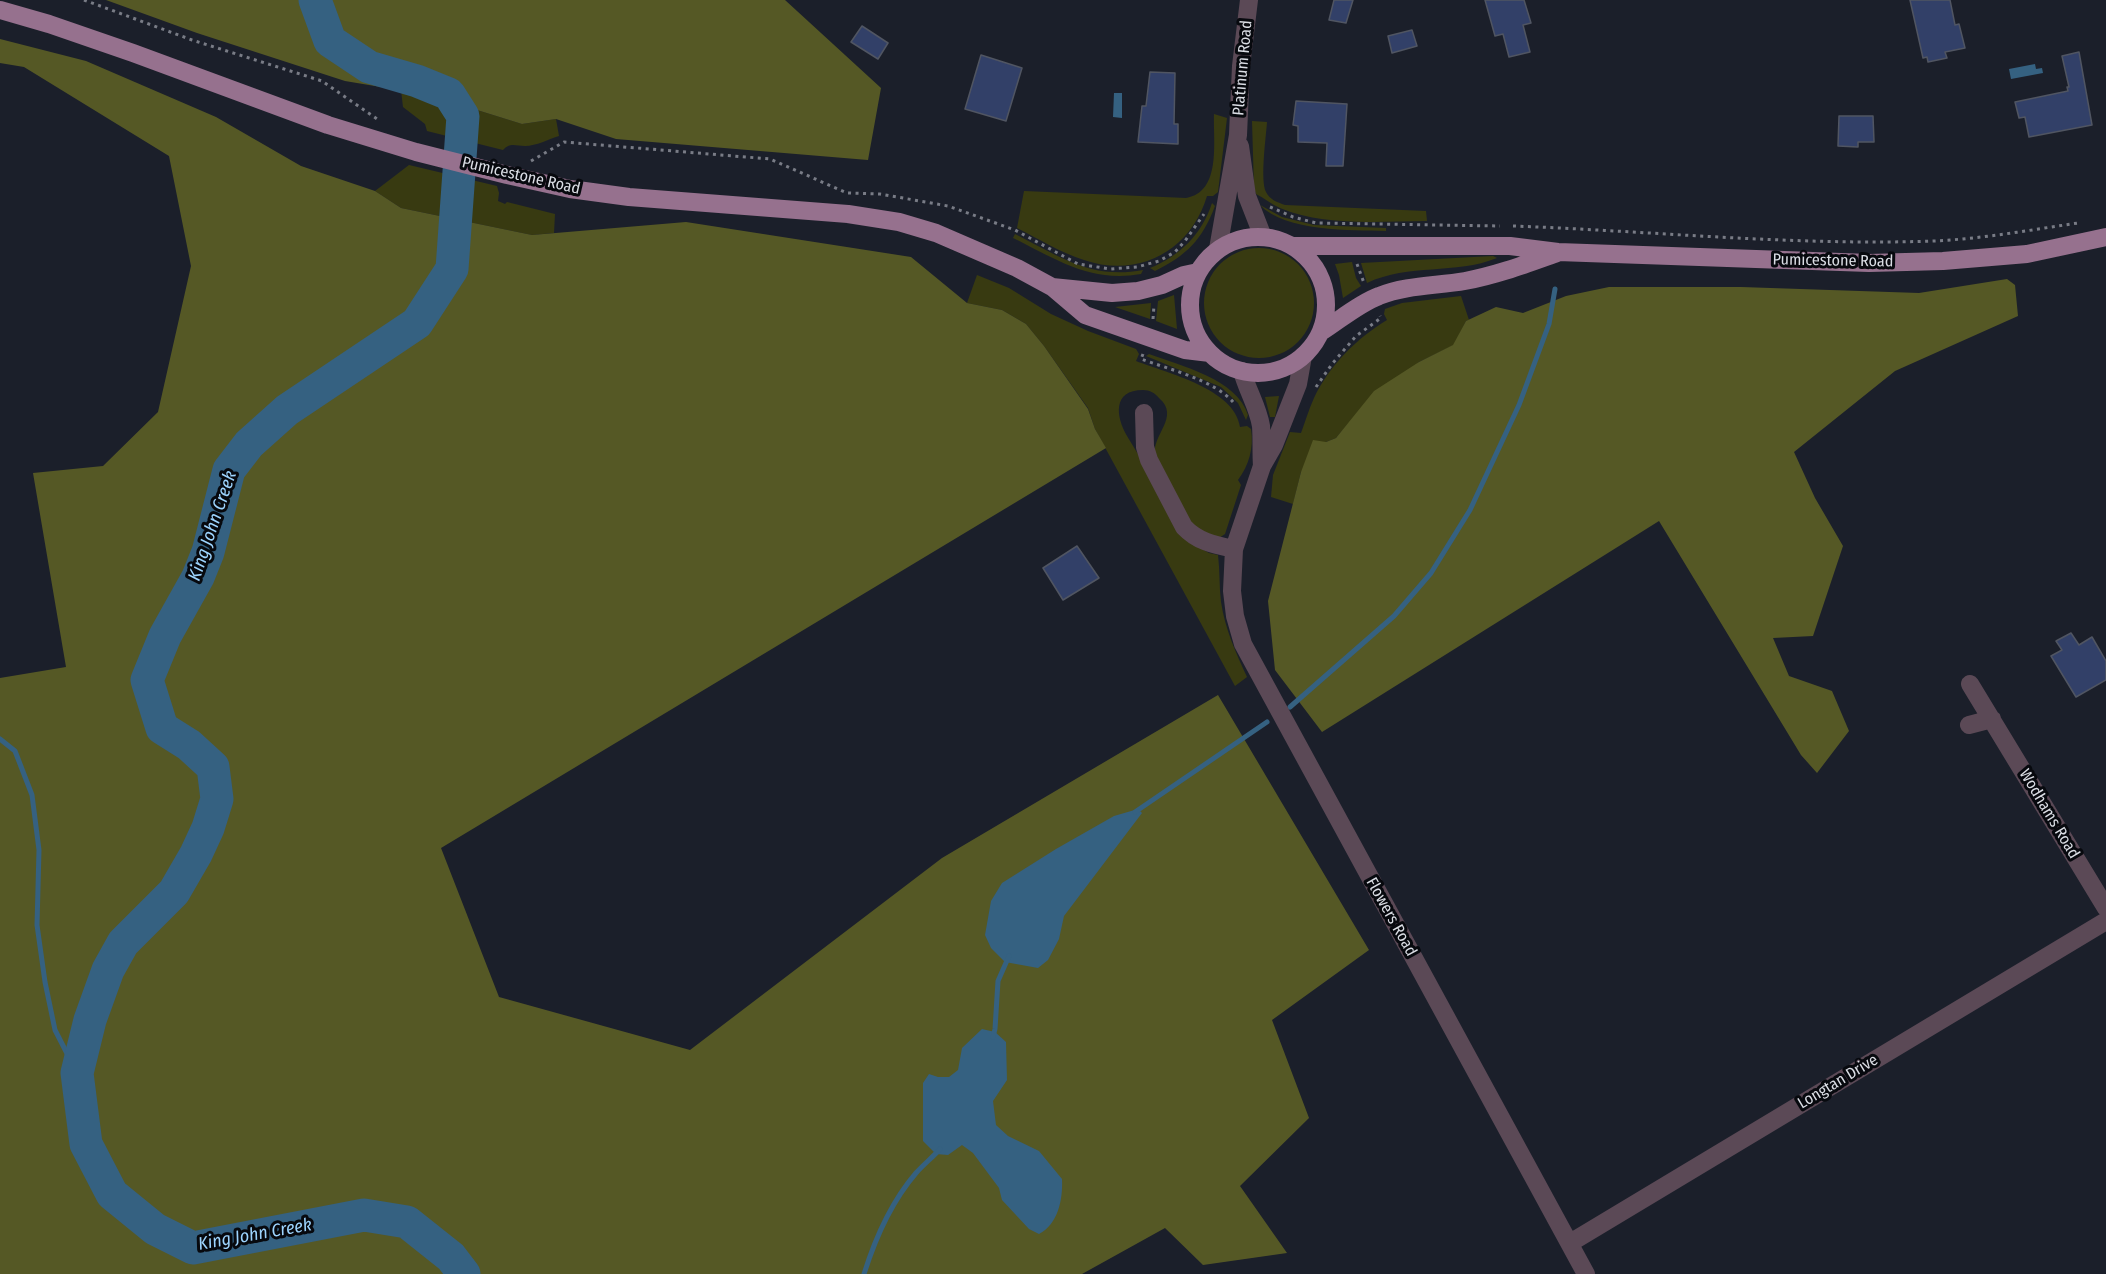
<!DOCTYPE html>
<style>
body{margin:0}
canvas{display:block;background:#1b1f2a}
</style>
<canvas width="2106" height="1274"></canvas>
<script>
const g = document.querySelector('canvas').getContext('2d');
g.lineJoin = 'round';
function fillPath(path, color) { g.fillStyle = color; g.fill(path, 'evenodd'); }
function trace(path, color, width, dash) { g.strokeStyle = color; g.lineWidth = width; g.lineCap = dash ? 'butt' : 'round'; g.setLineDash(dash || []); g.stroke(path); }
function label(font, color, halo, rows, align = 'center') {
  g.font = font + ' "Fira Sans Condensed",sans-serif'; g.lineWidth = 6; g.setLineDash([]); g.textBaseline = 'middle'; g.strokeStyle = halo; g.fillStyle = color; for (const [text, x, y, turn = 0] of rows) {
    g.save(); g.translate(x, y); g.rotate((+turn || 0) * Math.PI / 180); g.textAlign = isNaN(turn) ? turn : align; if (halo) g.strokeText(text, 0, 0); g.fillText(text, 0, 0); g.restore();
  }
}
fillPath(new Path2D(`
 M401,90L429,95L522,124L556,119L559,136C549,139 536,146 525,146C516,146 510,142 503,150L427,131L425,124L403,107Z
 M1214,114L1227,118L1218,192L1213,196H1207C1191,250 1139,279 1084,260C1061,253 1039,239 1017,228L1024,191L1186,198C1222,192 1213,141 1214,114Z
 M1252,121L1267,122C1266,137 1260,180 1266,192C1270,200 1277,202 1285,205L1426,211L1427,221C1379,221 1325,227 1280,208C1271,204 1264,198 1256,194L1254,188Z
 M409,165L497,186L499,193L498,201L505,204L507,202L555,214L554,233L532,235L401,208L375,191Z
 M1212,203L1215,206C1202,240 1187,255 1155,271L1150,268C1180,256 1202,234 1212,203Z
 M1260,205L1282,217L1314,225L1386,228V231C1352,230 1285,232 1260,205Z
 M1015,234C1059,256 1091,280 1143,270L1141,274C1090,283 1056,259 1013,238Z
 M1204 303a55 55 0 1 1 110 0a55 55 0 1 1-110 0Z
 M1493,256L1497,258C1455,275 1409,263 1367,283L1361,263Z
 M1352,262L1356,278L1361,286L1343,298L1339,275L1335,264Z
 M977,275L1009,288L1051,314L1088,331L1136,349L1139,354L1136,361C1167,373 1235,389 1240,427L1247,426L1251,429C1254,448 1249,465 1238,480L1241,485L1225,534L1219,538C1183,526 1181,514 1166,481C1163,473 1157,464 1155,456C1151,435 1181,417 1159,398C1155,393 1150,390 1143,390C1112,390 1116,417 1127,436C1149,473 1172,509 1195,545L1209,553L1218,555C1220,571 1219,586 1221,602C1225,629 1236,653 1247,677L1235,686L1095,429L1088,408L1044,346L1026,324L1002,310L967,303Z
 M1174,295L1177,329L1156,321L1158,301Z
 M1461,296L1469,320L1466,321L1454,345L1419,362L1347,425L1336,438L1326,442L1301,472L1293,504L1271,497L1273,475L1290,432L1301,433C1305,422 1309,409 1314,398C1329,366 1357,338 1387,320L1384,314L1385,309L1402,303Z
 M1151,303L1150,319L1115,307Z
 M1149,354C1181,366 1237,379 1248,415L1246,420L1238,403L1221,387L1146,356Z
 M1279,396L1275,417H1270L1265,397Z`), '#383a11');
fillPath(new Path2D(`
 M106,0H785L881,88L868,160L616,139L556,119L522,124L429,95L345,81L197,33Z
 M0,39L86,61L216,117L301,166L375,191L401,208L532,235L686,222L911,257L967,303L1002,310L1026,324L1044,346L1088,409L1095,429L1106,448L441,848L499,997L690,1050L942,858L1218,695L1369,950L1272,1020L1309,1118L1240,1186L1287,1253L1203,1265L1165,1228L1082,1274H0V678L66,667L33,473L103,466L158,412L191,266L169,156L24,67L0,63Z
 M2007,279L2015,285L2018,316L1895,371L1794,452L1815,498L1843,546L1813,636L1773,638L1789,676L1832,691L1849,731L1817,773L1801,755L1659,521L1322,732L1275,670L1268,601L1301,472L1313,440L1326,442L1336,438L1374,391L1419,362L1453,345L1466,321L1496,307L1523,313L1566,296L1609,287H1741L1919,293Z`), '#555825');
fillPath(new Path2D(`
 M2035,64L2036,69L2042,68L2043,73L2011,79L2009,69Z
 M1114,93H1122V118L1113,117Z
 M1138,809L1142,813L1064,916L1059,939L1048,960L1038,968L1005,962L991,948L985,935L991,901L1002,883L1056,849L1114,816Z
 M982,1029L995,1032L1006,1042L1007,1080L993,1101L996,1125L1008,1136L1039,1151L1062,1179C1063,1200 1058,1224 1039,1234L1029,1229L1002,1200L999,1188L973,1153L962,1145L948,1155L936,1154L923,1141V1083L929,1074L938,1077H949L958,1070L962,1048Z`), '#356181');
trace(new Path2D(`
 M1290,707L1394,616L1431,573L1470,510L1519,405L1549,324L1555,289
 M0,739L15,751L32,795L39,850L37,925L45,982L55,1030L77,1073
 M1135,812L1267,722
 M993,1037L995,1029L998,981L1009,956
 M864,1274C875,1239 892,1201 916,1173C924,1164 933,1157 940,1149`), '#356181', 5);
trace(new Path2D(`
 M315,0L330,41L369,67L417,81L449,94L463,116L452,269L417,323L287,410L249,444L229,470L208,552L198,577L165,636L147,680L162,728L189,745L213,767L217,799L208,828L196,854L174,892L123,943L108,970L90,1020L77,1073L86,1144L112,1194L155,1229L193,1248L364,1215L407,1222L451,1257L464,1274`), '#356181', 33);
const building = new Path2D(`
 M1334,0H1353L1346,23L1329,20Z
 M1485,0H1524L1531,23L1523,25L1530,52L1509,57L1503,34L1495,36Z
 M1910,0H1950L1955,25L1959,24L1965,48L1945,52L1947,58L1928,62L1927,57L1923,58Z
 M862,26L888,43L878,59L851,42Z
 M1412,30L1417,46L1392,53L1388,36Z
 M2079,52L2092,125L2029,137L2025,117L2019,118L2015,102L2068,91L2067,87H2069L2062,56Z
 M981,55L1022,68L1006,121L965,109Z
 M1150,72L1175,73L1174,124H1178V144L1138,142L1142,106H1146Z
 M1296,101L1347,104L1343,166H1326L1327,143L1298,142V126L1293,125Z
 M1839,116H1873L1874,142H1858V147L1838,146Z
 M1077,546L1099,578L1063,600L1043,568Z
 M2071,633L2079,645L2092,637L2106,661V680L2076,697L2051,656L2062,650L2056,641Z`);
fillPath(building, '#324068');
trace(building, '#505562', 1.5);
trace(new Path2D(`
 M84,0L192,40L322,81L380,121
 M531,161L564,142L770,159L847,193L880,194L948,206L1015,230L1078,264L1110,269L1137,267L1159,261L1175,252L1185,241L1204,214
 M1270,207L1293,217L1316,223L1500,226
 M1513,226C1652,231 1794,246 1933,241C1981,239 2030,230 2078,223
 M1357,264L1364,283
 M1153,319L1154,305
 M1143,354L1141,359C1168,369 1214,380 1233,402
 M1316,387L1332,364L1356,336L1381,318L1380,316`), '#797c86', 3, [3, 4.5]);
trace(new Path2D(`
 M1240,146L1247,196L1263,237
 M1218,249L1238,135L1241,66L1249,0
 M1303,356L1298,384L1274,445L1262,466L1234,549L1232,591L1235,616L1243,644L1586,1274
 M1242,371C1247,390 1258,407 1261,426C1262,439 1261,453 1262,466
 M1144,413L1145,447L1149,460L1184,527C1198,542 1215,545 1234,549
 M1970,684L2106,908
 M1969,725L1992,719
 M1570,1243L2106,921`), '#5b4956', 18);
trace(new Path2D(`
 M0,10L49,24L133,53L328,125L416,152L507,175L570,189L629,197L848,214L899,222L936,233L1017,268L1052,287L1085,315L1185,350L1210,353
 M1190 305a68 68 0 1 1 136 0a68 68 0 1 1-136 0Z
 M1293,246H1510L1558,252L1869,263L1943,261L2027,254L2106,237
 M1052,287L1112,293L1138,291L1162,285L1184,275L1198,272
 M1321,332C1340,320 1358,304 1379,296C1406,285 1436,286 1465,281C1497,275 1526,264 1557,253`), '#96718e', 18);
label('16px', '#dadde4', '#07090e', [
 ["Platinum Road",1243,68,-85],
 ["Pumicestone Road",521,176,13],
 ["Pumicestone Road",1833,261,1],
 ["Wodhams Road",2049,814,59],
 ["Flowers Road",1391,917,61],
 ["Longtan Drive",1838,1082,-31]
]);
label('italic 18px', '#9dd4fe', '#07090e', [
 ["King John Creek",213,526,-71],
 ["King John Creek",255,1235,-10]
]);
</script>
